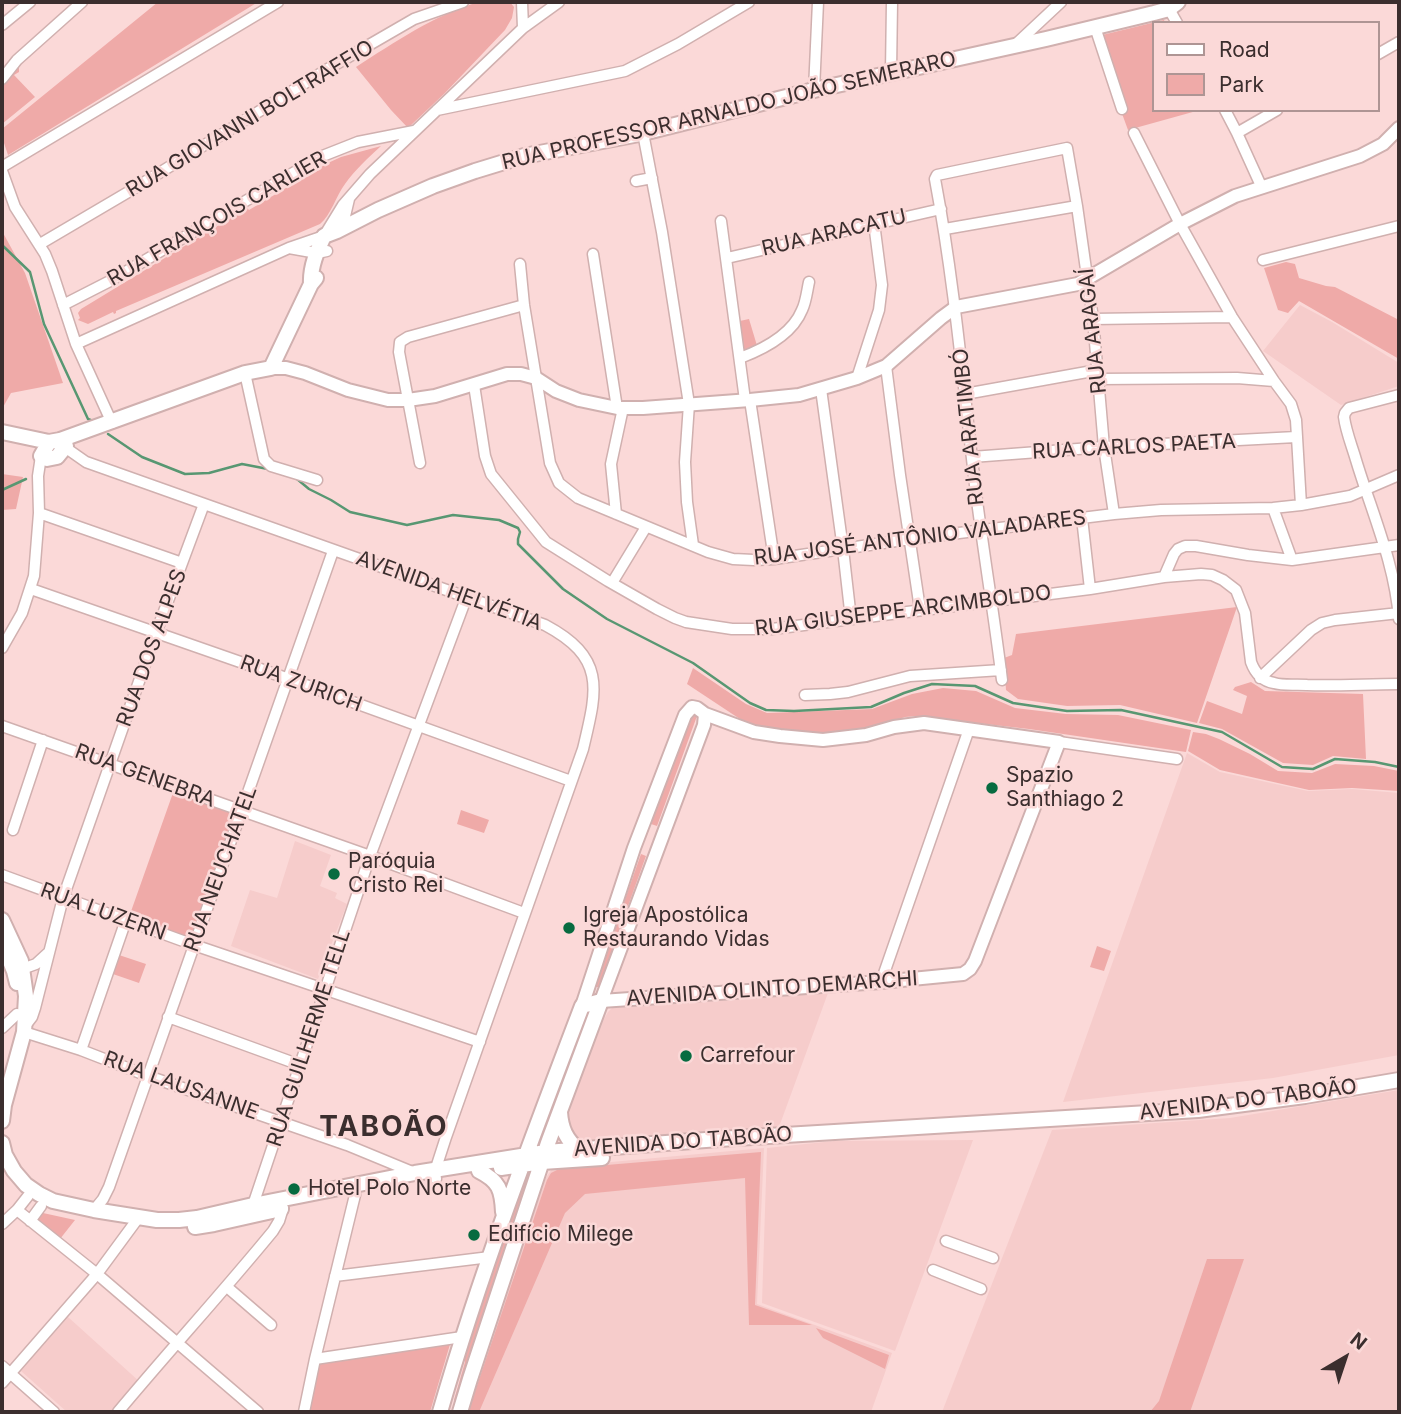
<!DOCTYPE html>
<meta charset="utf-8">
<style>
body{margin:0}
#map{position:relative;width:1401px;height:1414px;overflow:hidden;background:#fbd9d8;font-family:Inter,sans-serif}
canvas{display:block}
.frame{position:absolute;inset:0;border:4px solid #3b2e2e;pointer-events:none}
.legend{position:absolute;left:1152px;top:21px;width:228px;height:91px;box-sizing:border-box;background:#fbd9d8;border:2px solid #ae9594;margin:0;padding:9px 12px;list-style:none;font-size:21px;color:#3b2e2e}
.legend li{display:flex;align-items:center;gap:14px;height:35px}
.legend b{width:35px;border:2px solid #ae9594}
.north{position:absolute;left:1310px;top:1323px;width:70px;height:70px;-webkit-text-stroke:5px #fbd9d8;paint-order:stroke;rotate:39deg;font-size:19px;font-weight:700;line-height:28px;text-align:center;color:#3b2e2e}
.north::after{content:'';display:block;margin:auto;width:24px;height:32px;background:#3b2e2e;clip-path:polygon(50% 0,100% 100%,50% 72%,0 100%)}
</style>
<div id="map">
<canvas width="1401" height="1414"></canvas>
<div class="frame"></div>
<ul class="legend">
<li><b style="height:9px;background:#fff"></b>Road</li>
<li><b style="height:19px;background:#efaaa8"></b>Park</li>
</ul>
<div class="north">N</div>
</div>
<script>
const g = document.querySelector('canvas').getContext('2d');
g.lineJoin = 'round';
function fillPath(path, color) { g.fillStyle = color; g.fill(path, 'evenodd'); }
function trace(path, color, width, dash) { g.strokeStyle = color; g.lineWidth = width; g.lineCap = dash ? 'butt' : 'round'; g.setLineDash(dash || []); g.stroke(path); }
function label(font, color, halo, rows, align = 'center') {
  g.font = font + ' Inter,sans-serif'; g.lineWidth = 5; g.setLineDash([]); g.textBaseline = 'middle'; g.strokeStyle = halo; g.fillStyle = color; for (const [text, x, y, turn = 0] of rows) {
    g.save(); g.translate(x, y); g.rotate((+turn || 0) * Math.PI / 180); g.textAlign = isNaN(turn) ? turn : align; if (halo) g.strokeText(text, 0, 0); g.fillText(text, 0, 0); g.restore();
  }
}
fillPath(new Path2D(`
 M1300,305L1332,322L1399,363V386L1341,405L1263,351Z
 M1187,753L1220,772L1308,791L1352,789L1399,793V1055L1273,1078L1063,1102Z
 M295,841L331,855L320,886L337,893L335,898L347,904L318,979L231,946L250,890L277,898Z
 M828,993L779,1127L577,1142L565,1124L567,1112L604,1019L608,1012L612,1008Z
 M1399,1090V1412H942L1052,1130L1230,1118Z
 M973,1140L895,1351L762,1303L767,1148L834,1141Z
 M764,1148L757,1304L892,1353L871,1412H466L542,1185L547,1176L552,1169L557,1167Z
 M68,1317L140,1382L115,1412H67L21,1371Z`), '#f6cccb');
fillPath(new Path2D(`
 M158,2H258L8,155L2,137V129Z
 M479,2H510L514,7L512,18L505,30L445,93L408,128L391,110L356,67C395,42 434,15 479,2Z
 M1164,20L1165,23H1154V110H1200L1128,130L1094,37Z
 M13,60L19,61V72L14,75L35,97L2,124V70Z
 M381,146C368,158 355,170 345,184C336,196 331,215 320,224L116,311V313L114,314L113,312L88,324L78,320L80,318L78,313L81,309L247,208L249,210L328,163L341,157Z
 M2,231L25,273L63,383L11,393L2,409Z
 M1286,262L1295,264L1299,278L1326,286L1335,287L1399,320V359L1299,301L1288,313L1278,310L1264,268Z
 M749,319L758,349L742,356L735,322Z
 M2,474L23,477L16,509L2,510Z
 M1237,607L1197,723L1120,705L1067,706L1018,699L1006,690L1004,658L1012,655L1016,634Z
 M693,668L746,704L767,713L872,709L912,694L943,688L976,691L1015,708L1066,714L1118,715L1191,730L1186,752L1029,729L916,716L905,717L867,731L838,735L798,734L749,725L687,684Z
 M1251,682L1265,691L1363,694L1366,759L1333,756L1313,765L1283,763L1222,729L1199,723L1207,701L1242,714L1247,696L1233,690L1235,687Z
 M691,714L697,716L657,826L651,824Z
 M1193,732L1206,734L1219,739L1250,754L1278,771L1312,773L1335,764L1374,766L1399,771V791L1352,788L1309,790L1220,770L1188,751Z
 M174,790L238,813L193,940L129,917Z
 M461,810L489,820L484,833L457,824Z
 M641,854L646,856L599,987H594Z
 M1097,946L1111,951L1104,971L1090,967Z
 M116,954L146,964L139,983L110,973Z
 M580,1014L588,1017L543,1144L535,1143Z
 M761,1152L755,1305L812,1325H749L745,1178L585,1194L565,1213L479,1412H468L547,1180L551,1173L559,1169Z
 M532,1177L459,1402L454,1400L465,1362L462,1355L526,1178Z
 M43,1213L75,1220L60,1239L35,1219Z
 M1207,1259H1244L1190,1412H1150L1159,1401Z
 M816,1328L889,1355L885,1369L823,1338Z
 M451,1341L430,1412H308L319,1361Z`), '#efaaa8');
trace(new Path2D(`
 M2,245L30,272L44,324L88,419L93,421
 M108,434L142,457L185,474L209,473L242,464L268,469
 M297,479L309,489L331,500L350,512L407,525L453,515L499,520L518,528L520,532L518,539V544L563,589L607,619L693,663L750,703L766,710L794,711L871,707L904,693L932,684L975,686L1013,703L1067,711L1121,710L1222,732L1282,767L1313,769L1335,759L1375,762L1399,767
 M2,490L26,479`), '#589772', 2.5);
const minor = new Path2D(`
 M522,2L523,28
 M1169,9L1177,23
 M2,25L30,2
 M1095,27L1122,109
 M1015,45L1061,2
 M1378,54L1399,42
 M891,72L892,2
 M2,79L17,60L82,2
 M814,90L818,2
 M437,110L625,71L678,44L749,2
 M1225,110L1237,133L1262,188
 M643,133L662,232L689,404L685,462L687,502L693,545
 M1134,133L1180,224L1232,317L1274,381L1291,404L1296,420L1301,505
 M1237,133L1277,110
 M2,167L278,2
 M2,171L15,207L45,254L52,271L76,344L112,423
 M636,181L652,178
 M721,221L745,400
 M945,229L1077,206
 M337,231L345,216L349,199
 M40,244L130,191L331,67L414,19L463,2
 M289,248L317,253L327,251
 M593,254L617,408
 M727,258L941,209
 M1263,260L1399,226
 M520,264L524,305L550,463L559,483L578,498L708,552L733,559L754,560L774,559L910,539L1114,514L1161,510L1273,508L1301,505L1350,496L1399,475
 M63,305L110,281L320,157L358,142L414,131
 M1093,319L1232,317
 M76,344L289,248L324,236L343,205L370,174L523,28L559,2
 M740,358C764,349 792,335 802,310C806,302 807,291 809,282
 M886,366L900,475L920,609
 M245,373L264,459L271,466L317,480
 M857,378L879,310L882,285L874,223
 M1098,379L1237,378L1274,381
 M474,385L485,456L491,474L546,542L608,581L657,609L675,618L686,622L732,629H772L1090,589L1164,577L1201,574L1212,575L1223,580L1236,590L1245,613L1251,662C1255,673 1262,681 1274,683C1284,686 1296,684 1307,685C1337,686 1368,684 1399,684
 M821,389L843,549L851,619
 M965,394L1098,370
 M1399,395L1349,408L1345,413L1344,417C1346,432 1352,446 1356,460C1372,513 1395,564 1399,619
 M750,400L774,559
 M66,448L86,462L545,625C607,658 597,690 583,749L446,1137L435,1171L436,1179
 M972,457L1104,447L1296,437
 M420,463L399,352L400,342L408,337L524,305
 M1273,508L1292,560
 M39,513L182,563
 M616,514L611,464L623,408
 M1082,518L1090,589
 M1164,577L1174,554L1178,549L1185,546H1196L1248,555L1292,560L1399,545
 M612,583L646,527
 M31,589L289,679L571,781
 M2,648L22,613L34,576L39,513L38,476L41,456
 M1260,678L1311,630L1322,623L1335,620L1399,613
 M1002,680C994,614 983,550 975,485C963,382 954,280 935,179L937,175L1067,148L1077,206L1093,319L1104,447L1114,514
 M805,695L830,694L848,692L910,676L1001,670
 M2,726L370,856L524,913
 M1059,742L1177,759
 M13,830L43,740
 M2,875L194,945L480,1042
 M22,969L36,964L48,953
 M881,982L969,729
 M168,1017L300,1065
 M25,1026L32,1017L35,1008L63,898L156,633L204,504
 M2,1028L17,1014
 M24,1032L81,1050L148,1076L347,1145L415,1173
 M81,1050L126,920
 M253,1205L370,856L467,596
 M17,1210L97,1274L258,1412
 M94,1210L103,1199L109,1187L333,551
 M30,1221L41,1206
 M2,1224L17,1210L28,1196
 M946,1241L993,1258
 M933,1270L981,1289
 M335,1276L490,1257
 M227,1287L271,1325
 M315,1359L462,1337
 M2,1366L54,1412
 M2,1383L97,1274L139,1217
 M118,1412C169,1351 223,1292 273,1231L279,1221L283,1208
 M304,1412L315,1359L355,1195`);
const tertiary = new Path2D(`
 M271,368H286L305,373L348,390L388,400H408L435,396L507,374H521L536,378L556,391L579,400L617,408H643L750,400L799,395L857,378L886,366L941,318L956,307L1078,284L1180,224L1235,196L1360,156L1383,144L1399,128
 M582,1006L634,848L685,715L692,707L697,708L705,714L704,725L601,1001L881,982L963,974L970,969L975,961L1059,742L924,723L894,727L866,735L823,740L780,736L754,732L705,714`);
const secondary = new Path2D(`
 M311,284C310,267 317,251 324,236L337,231L378,210L433,186L475,171L524,156L639,134L814,90L1046,39L1154,13L1169,9L1178,2
 M2,432L49,442
 M60,440L245,373L271,368L311,284L316,278
 M60,440L66,446L57,457L47,459L41,456L49,442Z`);
const primary = new Path2D(`
 M2,920L21,961L26,996L24,1032L4,1105L2,1121
 M2,942L14,971L17,983
 M560,1112C561,1128 566,1140 579,1150
 M2,1143L5,1155L14,1171L26,1185L39,1194L53,1201L94,1210L157,1220H179L197,1218L253,1205L415,1173L546,1152L719,1139L1198,1110L1305,1096L1399,1080
 M501,1168L542,1162L602,1158
 M479,1171C499,1181 502,1190 503,1212
 M195,1227L214,1224L281,1209
 M440,1412C480,1274 531,1140 582,1006L601,1001
 M460,1412L470,1379L548,1143L601,1001`);
trace(minor, '#d0b0af', 13);
trace(tertiary, '#d0b0af', 16);
trace(secondary, '#d0b0af', 18);
trace(primary, '#d0b0af', 18);
trace(minor, '#fff', 10);
trace(tertiary, '#fff', 12);
trace(secondary, '#fff', 14);
trace(primary, '#fff', 14);
for (const [x, y, r, color] of [
 [992,788,7,"#076b40"],
 [334,874,7,"#076b40"],
 [569,928,7,"#076b40"],
 [686,1056,7,"#076b40"],
 [294,1189,7,"#076b40"],
 [474,1235,7,"#076b40"]
]) { const dot = new Path2D(); dot.arc(x, y, r, 0, 2 * Math.PI); g.fillStyle = color; g.fill(dot); trace(dot, '#fbd9d8', 2.5); }
label('21px', '#3b2e2e', '#fbd9d8', [
 ["RUA PROFESSOR ARNALDO JOÃO SEMERARO",729,111,-13],
 ["RUA GIOVANNI BOLTRAFFIO",250,119,-31],
 ["RUA FRANÇOIS CARLIER",217,219,-30],
 ["RUA ARACATU",834,233,-13],
 ["RUA ARAGAÍ",1093,331,-96],
 ["RUA ARATIMBÓ",969,427,-96],
 ["RUA CARLOS PAETA",1134,447,-3],
 ["RUA JOSÉ ANTÔNIO VALADARES",920,538,-7],
 ["AVENIDA HELVÉTIA",449,591,20],
 ["RUA GIUSEPPE ARCIMBOLDO",903,611,-7],
 ["RUA DOS ALPES",152,648,-70],
 ["RUA ZURICH",301,684,20],
 ["RUA GENEBRA",145,776,20],
 ["RUA NEUCHATEL",221,869,-70],
 ["RUA LUZERN",103,912,20],
 ["AVENIDA OLINTO DEMARCHI",772,989,-4],
 ["RUA GUILHERME TELL",309,1038,-72],
 ["RUA LAUSANNE",181,1086,20],
 ["AVENIDA DO TABOÃO",1248,1100,-7],
 ["AVENIDA DO TABOÃO",683,1142,-4]
]);
label('21px', '#3b2e2e', '#fbd9d8', [
 ["Spazio",1006,776],
 ["Santhiago 2",1006,800],
 ["Paróquia",348,862],
 ["Cristo Rei",348,886],
 ["Igreja Apostólica",583,916],
 ["Restaurando Vidas",583,940],
 ["Carrefour",700,1056],
 ["Hotel Polo Norte",308,1189],
 ["Edifício Milege",488,1235]
], 'left');
g.letterSpacing = '2px';
label('bold 28px', '#3b2e2e', '#fbd9d8', [
 ["TABOÃO",384,1128]
]);
g.letterSpacing = '0px';
</script>
